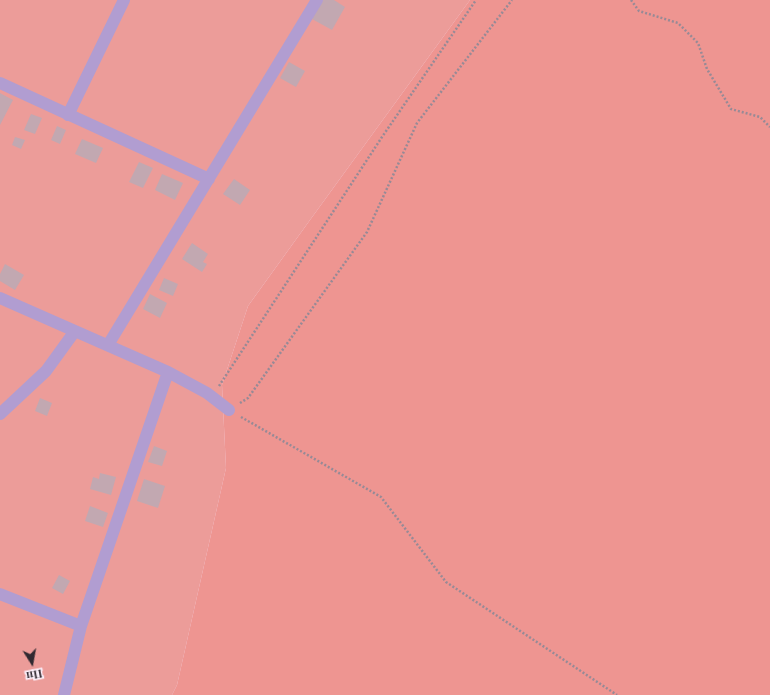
<!DOCTYPE html>
<meta charset="utf-8">
<style>
body{margin:0}
#map{position:relative;width:770px;height:695px;overflow:hidden;background:#f4e1f3;font-family:"Playfair Display",serif}
canvas{display:block}
.north{position:absolute;left:12px;top:643px;width:40px;height:40px;-webkit-text-stroke:3px #fdf1fc;paint-order:stroke;rotate:169deg;font-size:11px;font-weight:700;line-height:16px;text-align:center;color:#312930}
.north::after{content:'';display:block;margin:auto;width:14px;height:18px;background:#312930;clip-path:polygon(50% 0,100% 100%,50% 72%,0 100%)}
</style>
<div id="map">
<canvas width="770" height="695"></canvas>
<div class="north">Пн</div>
</div>
<script>
const g = document.querySelector('canvas').getContext('2d');
g.lineJoin = 'round';
function fillPath(path, color) { g.fillStyle = color; g.fill(path, 'evenodd'); }
function trace(path, color, width, dash) { g.strokeStyle = color; g.lineWidth = width; g.lineCap = dash ? 'butt' : 'round'; g.setLineDash(dash || []); g.stroke(path); }
fillPath(new Path2D(`
 M0,0H470L310,220L248,306L222,385L226,468L177,685L172,695H0Z`), '#ec9c99');
fillPath(new Path2D(`
 M470,0H770V695H172L177,685L226,468L222,385L248,306L310,220Z`), '#ee9591');
fillPath(new Path2D(`
 M323,0H334L345,7L332,30L312,19Z
 M289,62L305,71L296,87L280,78Z
 M0,93L13,100L0,125Z
 M31,114L42,118L35,134L24,130Z
 M57,126L66,130L60,144L51,140Z
 M15,137L25,140L21,149L12,145Z
 M82,139L103,148L96,163L75,154Z
 M139,162L153,168L143,188L129,182Z
 M162,174L183,183L175,200L155,190Z
 M234,179L250,190L240,205L223,194Z
 M192,243L208,254L203,262L207,264L202,272L182,259Z
 M5,264L24,275L15,290L0,281V274Z
 M164,278L178,284L173,296L159,290Z
 M150,294L167,303L160,318L143,309Z
 M40,398L52,403L47,416L35,411Z
 M154,446L167,451L162,466L148,462Z
 M100,473L116,477L111,495L90,489L93,477L99,479Z
 M144,479L165,486L158,508L137,501Z
 M90,506L108,513L103,527L85,521Z
 M59,575L70,581L63,594L52,588Z`), '#c2a8b1');
trace(new Path2D(`
 M631,0L639,11L678,23L698,43L707,69L731,109L760,117L770,127
 M219,386L382,137L476,0
 M240,403L248,398L367,232L417,123L512,0
 M241,417L381,497L446,582L617,695`), '#978a96', 2.5, [2, 2]);
trace(new Path2D(`
 M0,83L209,179
 M68,115L124,0
 M0,298L168,372L207,393L229,410
 M108,345L317,0
 M0,414L46,371L75,331
 M0,594L81,626L168,372
 M64,695L81,626`), '#b19dd1', 12);
</script>
